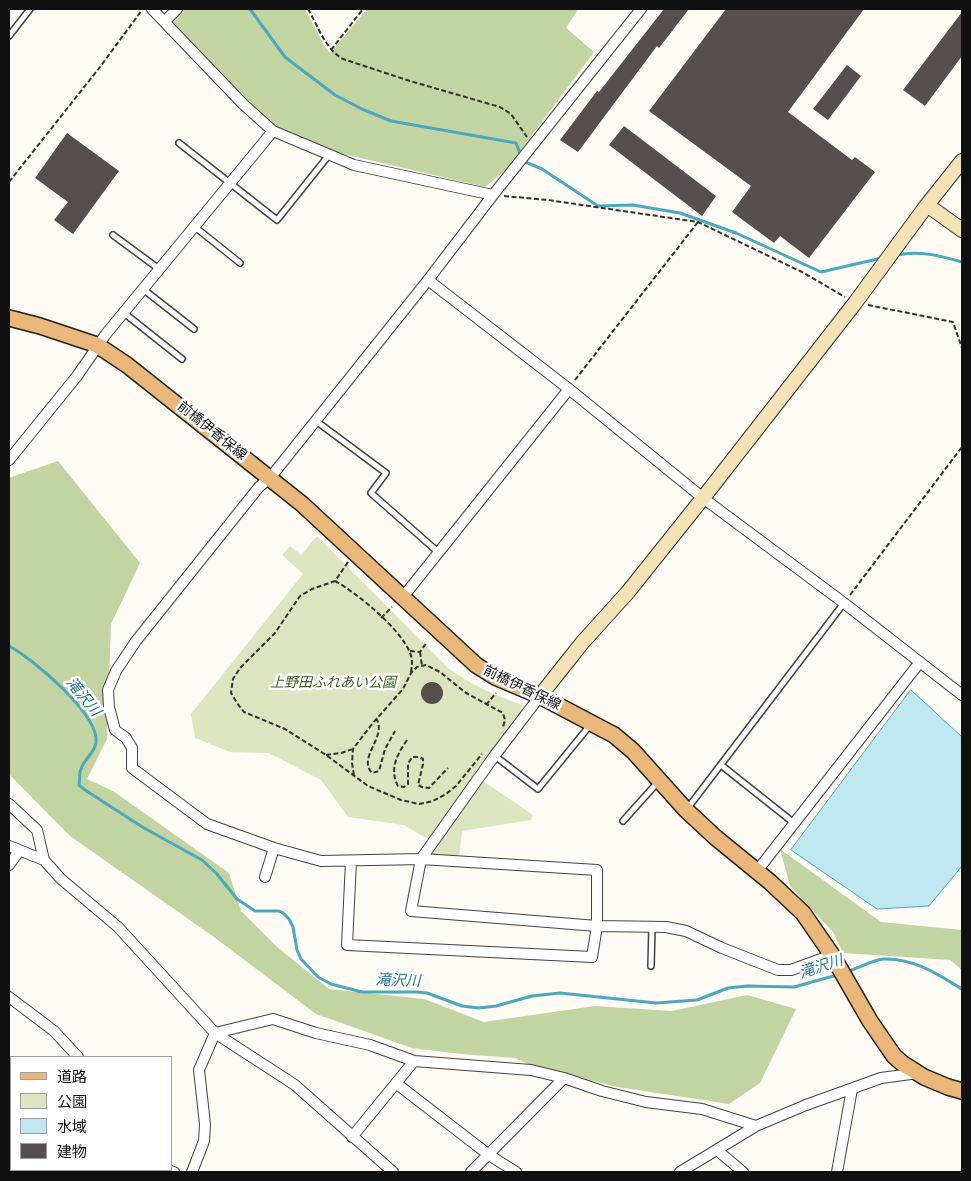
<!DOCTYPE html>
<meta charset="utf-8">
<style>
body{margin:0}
#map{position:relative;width:971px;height:1181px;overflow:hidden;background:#fefaf4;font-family:Lora,"Noto Sans JP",serif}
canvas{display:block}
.frame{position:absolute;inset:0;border:10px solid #101010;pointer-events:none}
.legend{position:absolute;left:10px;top:1056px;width:162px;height:115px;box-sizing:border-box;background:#fff;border:1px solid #9f9f9f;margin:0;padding:6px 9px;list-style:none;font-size:15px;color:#101010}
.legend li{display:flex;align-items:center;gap:10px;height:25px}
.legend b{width:25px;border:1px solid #9f9f9f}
</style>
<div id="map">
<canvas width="971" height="1181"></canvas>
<div class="frame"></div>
<ul class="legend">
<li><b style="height:6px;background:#e8b779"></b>道路</li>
<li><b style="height:14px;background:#dbe5c0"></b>公園</li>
<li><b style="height:14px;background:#bee7ef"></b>水域</li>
<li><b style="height:14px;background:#574f4d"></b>建物</li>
</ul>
</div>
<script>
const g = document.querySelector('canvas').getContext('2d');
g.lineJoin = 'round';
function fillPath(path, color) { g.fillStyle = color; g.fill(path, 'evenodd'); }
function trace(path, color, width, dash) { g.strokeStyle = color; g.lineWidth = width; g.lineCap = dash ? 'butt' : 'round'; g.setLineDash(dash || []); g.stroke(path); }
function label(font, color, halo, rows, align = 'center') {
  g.font = font + ' Lora,"Noto Sans JP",serif'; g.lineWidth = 5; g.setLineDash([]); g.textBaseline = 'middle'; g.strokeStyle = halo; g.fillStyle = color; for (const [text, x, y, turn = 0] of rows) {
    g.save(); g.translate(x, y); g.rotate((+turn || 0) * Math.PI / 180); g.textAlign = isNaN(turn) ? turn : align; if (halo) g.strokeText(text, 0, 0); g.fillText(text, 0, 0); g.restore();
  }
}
fillPath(new Path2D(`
 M317,536L448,668C471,685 495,695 522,705V710L473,774L533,815L531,820L462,831L459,857L429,855L434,843L404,825L348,817L321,780L269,753L230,752L195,738L191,714L303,574L282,555L290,546L301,555Z`), '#dbe5c0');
fillPath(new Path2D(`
 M183,9H305L325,47L330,53L367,9H574L577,11L566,28L594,52L506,170L485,187L326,150L276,128L246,101L171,20Z
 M58,461L140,563L111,624L107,739L87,779L113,791L229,873L241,911L276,946L329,989L424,999L484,1022L595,1006L672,1011L747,995L796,1009L760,1083L729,1104L618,1087L540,1069L515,1058L461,1054L412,1048L316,1014L214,937L70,836L9,774V478Z
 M780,849L881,922L962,930V970L950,960L843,953L833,932L790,886Z`), '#c2d4a2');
const water = new Path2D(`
 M911,690L962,737V866L929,906L877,909L791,850Z`);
fillPath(water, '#bee7ef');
trace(water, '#4da7be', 1);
trace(new Path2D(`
 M250,9L285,57L335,95L362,109L391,121L516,143L523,161L542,169L598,206L633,205L680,213L736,233L821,272L882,258
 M897,255C919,250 941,256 962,262
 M9,646C32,658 100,715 96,743C94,754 84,759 81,769C79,773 80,780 79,785L85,790L144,828L202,860L216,873L237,899L255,911H279L283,913L289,919L293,927L297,950L301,959L318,977L331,984L362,992H416L427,993L462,1006L479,1008L496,1006L532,996L560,993L656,1003L697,1000L728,988L747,986L794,987L837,975
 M846,972C856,969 873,960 883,959C914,958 937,974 962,989
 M9,1106L11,1109
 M63,1170L66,1172`), '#4da7be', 3);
fillPath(new Path2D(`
 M664,9H689L659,48L657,46L578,152L560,140L597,91L599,92Z
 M726,9H864L788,112L852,160L855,157L875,172L809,258L780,236L774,243L732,212L751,186L649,111Z
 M962,12V56L925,106L903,90Z
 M847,65L861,76L828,120L813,109Z
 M624,126L716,196L702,216L609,145Z
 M67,133L119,171L73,234L54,220L68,202L35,178Z
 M421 693a11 11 0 1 1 22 0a11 11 0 1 1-22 0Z`), '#574f4d');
const lane = new Path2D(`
 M9,36L30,9
 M179,143L277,220L329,155
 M195,227L240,263
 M113,235L159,269
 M143,289L194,329
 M124,313L182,359
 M316,421L386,473L371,493L438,552
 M495,756L538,789L591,724
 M721,765L794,823
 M687,809L844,603
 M623,821L658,782
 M651,966L652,927
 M41,1170L43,1172`);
const street = new Path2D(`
 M152,9L243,104L273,131L354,165L493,195
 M165,21L177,9
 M428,280L569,389L703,498L844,603L962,695
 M9,460L77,376L106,334L273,131
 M403,597L569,389
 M540,696L495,755L421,859L411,911L597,926L666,927L686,931L722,948L778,970H791L832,955
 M9,804L37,830L44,860
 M9,846L44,860L61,879L118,927L215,1033L295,1085L393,1172
 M351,861L347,945L592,957L597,926V870L421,859L321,861L274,848L207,824L132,768V748L126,738L115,730L109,707L108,690L116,671L136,641L259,487L270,478L428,280L493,195L641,9
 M9,865L19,851
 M757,871L920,662
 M265,877L274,848
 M9,997L54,1031L78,1057
 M215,1033L273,1019L316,1033L370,1045L414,1061L531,1070L564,1078L602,1091L646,1102L702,1109L756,1126
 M397,1084L489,1155L516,1172
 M9,1131L11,1134
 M352,1137L414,1061
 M9,1148L11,1146
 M717,1150L743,1172
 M167,1170L174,1172
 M192,1172L204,1141L205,1124L199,1070L215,1033
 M471,1172L564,1078
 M680,1172L756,1126L806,1105L881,1078L918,1073
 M837,1172L852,1089`);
const secondary = new Path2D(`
 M927,205L962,230
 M540,696L582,643L628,592L703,498L855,303L927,205L962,161`);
const primary = new Path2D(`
 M9,318L40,326L97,345L127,365L302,504L476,665L495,677L540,696L614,735L633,751L686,810L715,837L770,882L803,913L832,955L870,1021L894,1056L902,1063L924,1077L948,1087L962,1091`);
trace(lane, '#434343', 8);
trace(street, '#434343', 12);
trace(secondary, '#323232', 16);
trace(primary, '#212121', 18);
trace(new Path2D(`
 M308,9C318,26 325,49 343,59L410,81L500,107L511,114L527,137
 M331,50L363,9
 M9,182L100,67L142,10
 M504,196L548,200L698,222L802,272L845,297
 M868,305L953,322L962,348
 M575,380L698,222
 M348,562L335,581L312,589L300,596L275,633L240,668L233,679L231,693L237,703L244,712L285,729L326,755L368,786L401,800L419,804L433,801L446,794L456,786L482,754
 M335,581C357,593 401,629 410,653C413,660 412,665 411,672
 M850,595L962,447
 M381,618L392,607
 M410,651L420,652L427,642
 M420,652L422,666
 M486,705L496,693
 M376,718C388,737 357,757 372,773L379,771L385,749L395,731
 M407,740C397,755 389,769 398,786L404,787L408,784V764L412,757H419L423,759V764L418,785L422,787L429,788L448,768
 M326,755L341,753L353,749
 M354,775L352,763L353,749L372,724L403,689L411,673L417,667L426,665L440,672L466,693L503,713L505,720L503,727`), '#323232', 2, [5, 2.5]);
trace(lane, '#fff', 5);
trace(street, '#fff', 10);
trace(secondary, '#f6e2b7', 14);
trace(primary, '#e8b779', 15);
label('14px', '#101010', '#fff', [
 ["前橋伊香保線",212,431,39],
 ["前橋伊香保線",522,688,26]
]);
label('italic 14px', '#3e6127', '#fff', [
 ["上野田ふれあい公園",333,683]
]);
label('italic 15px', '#277994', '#fff', [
 ["滝沢川",83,697,51],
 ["滝沢川",821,967,-18],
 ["滝沢川",398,981,2]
]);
</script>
